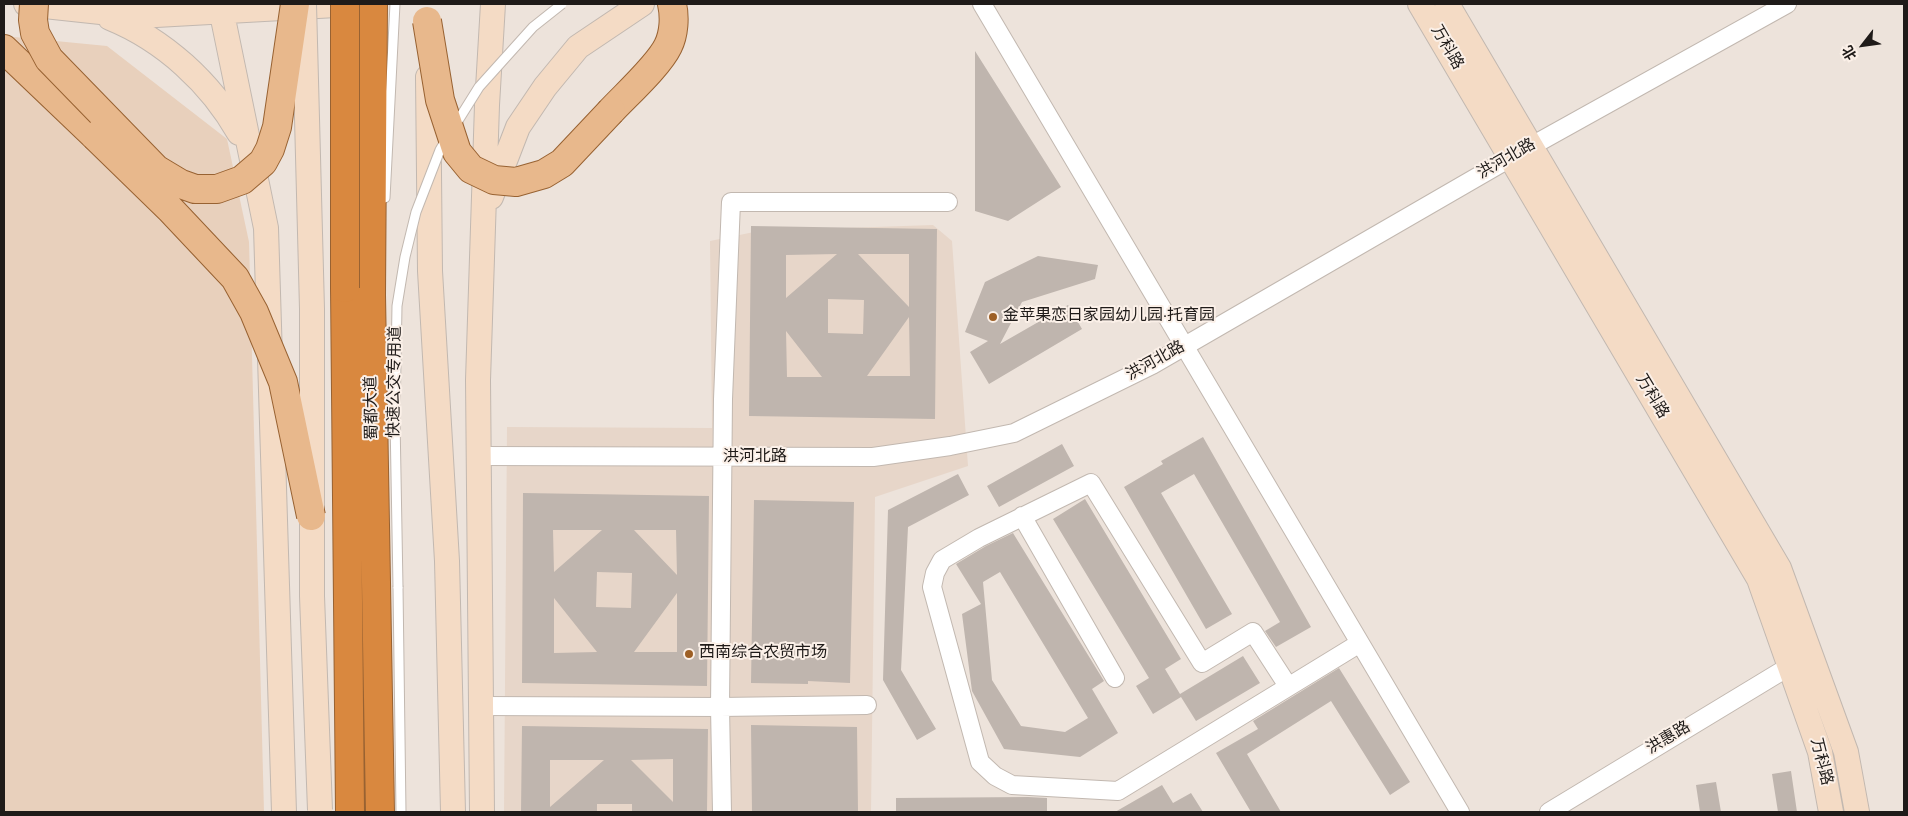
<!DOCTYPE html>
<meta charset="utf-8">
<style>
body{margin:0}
#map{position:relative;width:1908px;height:816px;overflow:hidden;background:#ede3db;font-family:Spectral,"Noto Sans SC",serif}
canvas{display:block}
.frame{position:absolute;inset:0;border:5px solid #1f1b19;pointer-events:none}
.north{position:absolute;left:1838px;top:20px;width:50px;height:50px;-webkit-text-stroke:4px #fbf0e8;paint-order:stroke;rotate:240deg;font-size:14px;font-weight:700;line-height:20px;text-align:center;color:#1f1b19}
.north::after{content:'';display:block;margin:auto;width:18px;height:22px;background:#1f1b19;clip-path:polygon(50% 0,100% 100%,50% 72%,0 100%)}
</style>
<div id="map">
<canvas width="1908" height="816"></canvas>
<div class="frame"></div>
<div class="north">北</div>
</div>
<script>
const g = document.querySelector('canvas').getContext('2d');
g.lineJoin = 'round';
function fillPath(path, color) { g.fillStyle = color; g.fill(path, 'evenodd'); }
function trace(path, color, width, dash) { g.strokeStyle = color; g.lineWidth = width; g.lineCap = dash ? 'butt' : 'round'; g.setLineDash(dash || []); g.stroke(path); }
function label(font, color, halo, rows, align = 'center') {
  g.font = font + ' Spectral,"Noto Sans SC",serif'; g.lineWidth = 4; g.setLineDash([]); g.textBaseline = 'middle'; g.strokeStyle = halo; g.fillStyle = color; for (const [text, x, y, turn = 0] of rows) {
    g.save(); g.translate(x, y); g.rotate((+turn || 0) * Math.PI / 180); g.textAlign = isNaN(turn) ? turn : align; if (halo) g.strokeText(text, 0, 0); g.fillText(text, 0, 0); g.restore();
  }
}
fillPath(new Path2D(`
 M933,225L952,241L968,466L875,497L871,812H504L507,427L712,428L710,241L759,231Z`), '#e7d6c9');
fillPath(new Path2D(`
 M4,36L107,46L227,139L249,242L264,812H4Z`), '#e8d0bc');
fillPath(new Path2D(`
 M975,51L1061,187L1008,221L975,211Z
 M751,226L937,229L935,419L749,416ZM837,254L786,298V255ZM858,254H909V307ZM828,299L864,300L863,334L828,333ZM909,317L910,376H867ZM786,331L822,377H787Z
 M1038,256L1098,265L1095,279L1022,302L1000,344L1068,305L1082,329L989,384L970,352L988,341L965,332L985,282Z
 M1203,437L1311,627L1276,647L1265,631L1280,622L1194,474L1161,493L1232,614L1206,629L1124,487L1163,464L1161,461Z
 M1062,444L1074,466L999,507L987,486Z
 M958,474L969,495L908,527L901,670L936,729L917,740L883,680L888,510Z
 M523,493L709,496L707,686L522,683ZM553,530H602L554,572ZM634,530H676L677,575ZM597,572L632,573L631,608L596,607ZM677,593V652H634ZM554,598L597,652L554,653Z
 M1085,499L1181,659L1165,669L1180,694L1243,656L1260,683L1196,721L1181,697L1153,714L1136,686L1149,678L1053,519Z
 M754,500L854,502L850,683L808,681V684L751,683Z
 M1013,533L1104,681L1092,689L1118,733L1080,757L1004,749L972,691L962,614L981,604L956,564L986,546ZM1000,572L1088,718L1065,732L1021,726L992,680L983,582Z
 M1339,668L1410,782L1390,795L1331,701L1247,754L1281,812H1251L1216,753L1258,729L1253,721Z
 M751,725L857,727L858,812H752Z
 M522,726L708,729L707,812H632V804H597V812H521ZM673,759V802L631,760ZM550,760H604L550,807Z
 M1791,771L1797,812H1778L1772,774Z
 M1716,782L1721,812H1700L1696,785Z
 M1162,785L1173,803L1191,793L1203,812H1115Z
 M1028,797L1047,798V812H896V798Z`), '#bfb5ae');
const lane = new Path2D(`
 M385,198L395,4
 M398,587L401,812`);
const street = new Path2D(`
 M982,4L1460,812
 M479,456L873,457L950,446L1014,433L1152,365L1510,158L1787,4
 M1022,516L1115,678
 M1288,686L1253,632L1202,663L1091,483L979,538L942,560L935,573L932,587L980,762L995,776L1012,785L1118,791L1360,643
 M481,706L720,707L867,705
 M722,812L720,707L723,399L731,202H948
 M1549,812L1790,666`);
const secondary = new Path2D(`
 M26,4L138,16L354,4
 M220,4L266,228L284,812
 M1420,4L1759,579L1820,752L1831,812
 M1447,4L1779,568L1846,752L1857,812
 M110,18C164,40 211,83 239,133
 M428,77L430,271L447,561L453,812
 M491,197L518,127L545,87L578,47L642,4
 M482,812L478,380L487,105L493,4`);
const primary = new Path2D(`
 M4,49L95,136
 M611,111C627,94 659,65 668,46C674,34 675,17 672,4`);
const highway = new Path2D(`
 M373,4L371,295L380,812
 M345,288L350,812`);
trace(lane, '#c2b8b0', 11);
trace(street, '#c2b8b0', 20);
trace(secondary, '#c2b8b0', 26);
trace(primary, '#986232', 30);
trace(highway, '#986232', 30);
trace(lane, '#fff', 9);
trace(street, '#fff', 18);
trace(secondary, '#f4dbc5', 24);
trace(primary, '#e8b88c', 28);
trace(highway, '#d9883f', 28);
const laneBridge = new Path2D(`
 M454,127L479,87L533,27L562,4
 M398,587L395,419L397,306L405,257L416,212L440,150L447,138`);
const secondaryBridge = new Path2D(`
 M304,4L312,309V596L320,810`);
const primaryBridge = new Path2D(`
 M34,4L33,20L35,33L49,59L156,169L181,184L195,189H217L242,180L263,162L270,149L277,127L295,4
 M427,21L440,100L457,152L471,169L494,180L516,182L544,174L562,163L611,111
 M95,136L170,209L235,278L254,312L283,382L311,516`);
const highwayBridge = new Path2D(`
 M345,4V288`);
trace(laneBridge, '#c2b8b0', 11, []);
trace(secondaryBridge, '#c2b8b0', 26, []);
trace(primaryBridge, '#986232', 30, []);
trace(highwayBridge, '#986232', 30, []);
trace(laneBridge, '#fff', 9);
trace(secondaryBridge, '#f4dbc5', 24);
trace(primaryBridge, '#e8b88c', 28);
trace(highwayBridge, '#d9883f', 28);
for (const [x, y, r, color] of [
 [993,317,5,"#9d5f25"],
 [689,654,5,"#9d5f25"]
]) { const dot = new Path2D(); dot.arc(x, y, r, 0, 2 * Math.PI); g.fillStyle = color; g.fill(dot); trace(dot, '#fbf0e8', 2); }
label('16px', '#1f1b19', '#fbf0e8', [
 ["万科路",1446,48,60],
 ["洪河北路",1507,160,-30],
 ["洪河北路",1156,362,-29],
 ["快速公交专用道",396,382,-89],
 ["万科路",1651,397,59],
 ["蜀都大道",373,408,-91],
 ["洪河北路",755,458],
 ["洪惠路",1669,739,-31],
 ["万科路",1820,762,76]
]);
label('16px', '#1f1b19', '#fbf0e8', [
 ["金苹果恋日家园幼儿园·托育园",1003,317],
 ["西南综合农贸市场",699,654]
], 'left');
</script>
